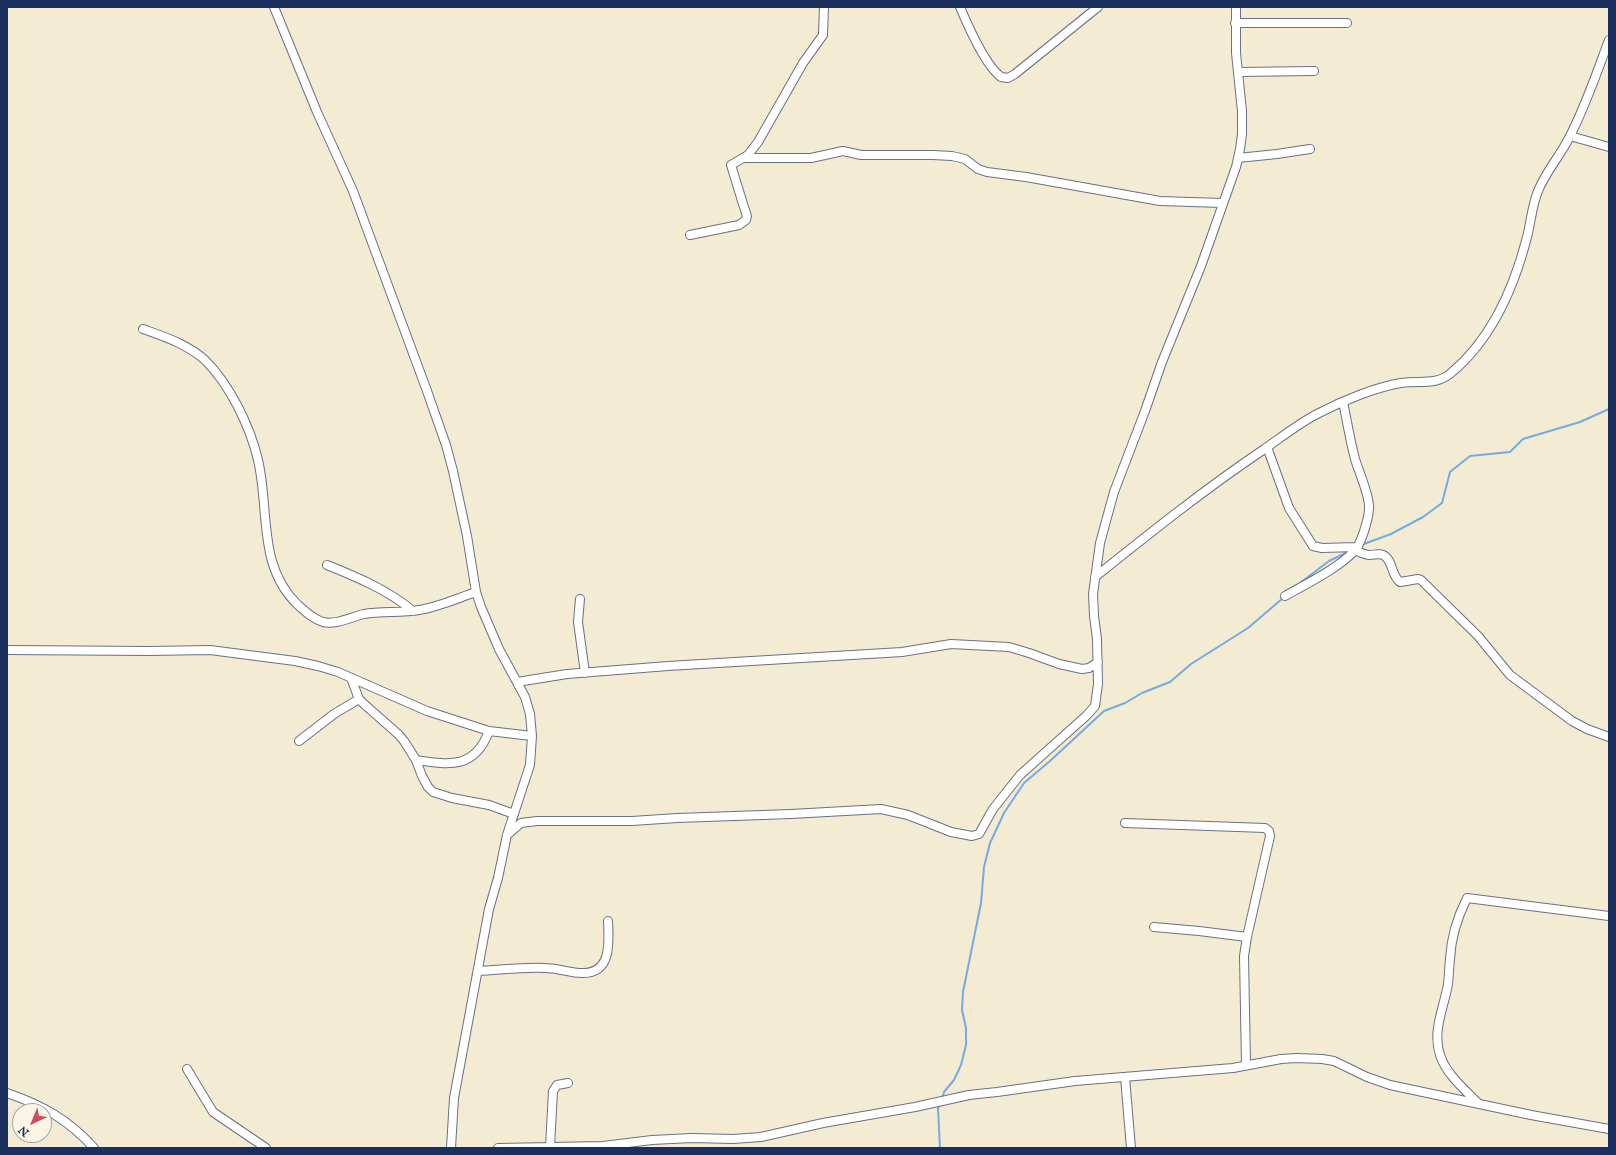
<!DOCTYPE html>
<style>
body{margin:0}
#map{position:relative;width:1616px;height:1155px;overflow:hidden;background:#f3ebd2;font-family:"IM FELL English",serif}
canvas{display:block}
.frame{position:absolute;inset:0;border:8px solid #1b2f5e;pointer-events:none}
.north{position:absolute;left:12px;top:1103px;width:40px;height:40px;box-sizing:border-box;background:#fcf5e5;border:1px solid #a2a6af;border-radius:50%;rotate:224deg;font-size:11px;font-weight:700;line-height:16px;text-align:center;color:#1b2f5e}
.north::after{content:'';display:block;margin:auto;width:14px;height:18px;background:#d1495b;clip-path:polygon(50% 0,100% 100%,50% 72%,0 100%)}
</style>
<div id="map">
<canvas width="1616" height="1155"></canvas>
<div class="frame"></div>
<div class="north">N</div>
</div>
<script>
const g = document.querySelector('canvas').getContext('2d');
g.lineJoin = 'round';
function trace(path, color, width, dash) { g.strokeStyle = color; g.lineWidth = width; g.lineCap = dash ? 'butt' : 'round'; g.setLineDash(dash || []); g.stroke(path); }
trace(new Path2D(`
 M1361,545L1391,534L1423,517L1442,503L1450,472L1470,456L1510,452L1523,439L1580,422L1609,409
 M1300,583L1329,561L1348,552
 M942,1099L944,1092L954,1080L961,1065L966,1045V1028L962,1010L963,992L981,903L984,867L990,843L1004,813L1024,783L1050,761L1104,711L1125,703L1142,693L1170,682L1191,664L1248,628L1283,598
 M940,1105L938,1108L940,1148`), '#73ace2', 2);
const street = new Path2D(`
 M274,7L317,112L353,191L427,391L446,445L453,471L467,536L476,592L481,607L499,649L525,697L530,714L532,736L530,765L507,835L498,878L489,909L454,1098L451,1148
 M960,7C968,26 985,65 1001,77L1008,78L1015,74L1098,7
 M1235,23H1347
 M1238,72L1314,71
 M1570,136L1609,147
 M744,158H811L843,151L861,155H933L952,156L965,159L978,169L987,172L1026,177L1160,201L1222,203
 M1238,158L1277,154L1310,149
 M690,235L739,225L746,220L747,216L743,204L731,165L748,155L758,142L803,63L823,35L824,7
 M143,329C165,337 187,344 205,360C230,385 250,426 258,460C270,511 257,566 298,605C306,612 313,619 323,622C337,625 351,617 364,614C382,611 401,613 419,610C438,607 458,598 476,592
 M1267,447L1289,508L1313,546L1322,548L1357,547
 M1354,550C1359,552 1365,555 1370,555C1374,555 1379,553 1383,555C1393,559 1391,576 1400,582L1418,579L1421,580L1478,636L1510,675L1572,721L1587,729L1609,737
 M327,565C357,577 388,590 413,611
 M1095,577C1150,533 1205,489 1263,450C1282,437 1299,423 1319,413C1342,401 1376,387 1401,383C1419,380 1436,386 1451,373C1492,339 1514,288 1527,237C1531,222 1532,205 1538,191C1546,171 1561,155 1570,136C1586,105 1597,72 1609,40
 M1285,596C1306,584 1341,567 1356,549C1362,541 1370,515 1369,505C1368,492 1359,472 1355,459C1350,440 1347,421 1343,402
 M580,599L578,622L585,673
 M7,650L149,651L210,650L295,661L318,666L338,672L427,711L489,731L532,736
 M351,678L359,699L364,704L398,734L404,741L416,760L422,776L428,787L433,792L452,798L489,805L514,814
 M517,682L567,674L668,666L902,652L951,644L1009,647L1029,653L1059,664L1082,669L1089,668L1098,662
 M299,741L334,714L359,699
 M416,760C450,765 475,769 489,731
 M1125,823L1265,828L1269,831L1270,836L1247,937L1244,956L1246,1065
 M507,835L521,823L537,821H632L677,818L791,814L881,809L908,815L951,832L972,836L979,834L993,809L1020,775L1086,716L1095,706L1098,684L1097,639L1094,616L1093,594L1100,543L1114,492L1145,411L1162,362L1201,266L1236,167L1240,149L1242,134V111L1236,53V7
 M1154,927L1199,931L1247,937
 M478,971C500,970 523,967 545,968C558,968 570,973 582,973C612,974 609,942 608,921
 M187,1069L213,1112L266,1148
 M1125,1077L1131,1148
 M7,1093C42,1105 69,1120 94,1148
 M1478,1103C1465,1090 1446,1074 1440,1055C1432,1030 1444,1008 1448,984C1449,976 1449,968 1450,959C1451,939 1458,916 1467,898L1609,916
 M550,1147L553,1091L557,1085L568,1083
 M498,1148L603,1146L652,1140L692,1138L733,1139L761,1137L823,1123L915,1107L969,1095L997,1092L1075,1081L1233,1068L1281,1059L1297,1058L1322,1059L1334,1061L1367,1077L1390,1085L1531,1115L1609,1129`);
trace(street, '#677187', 10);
trace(street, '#fff', 8);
</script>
